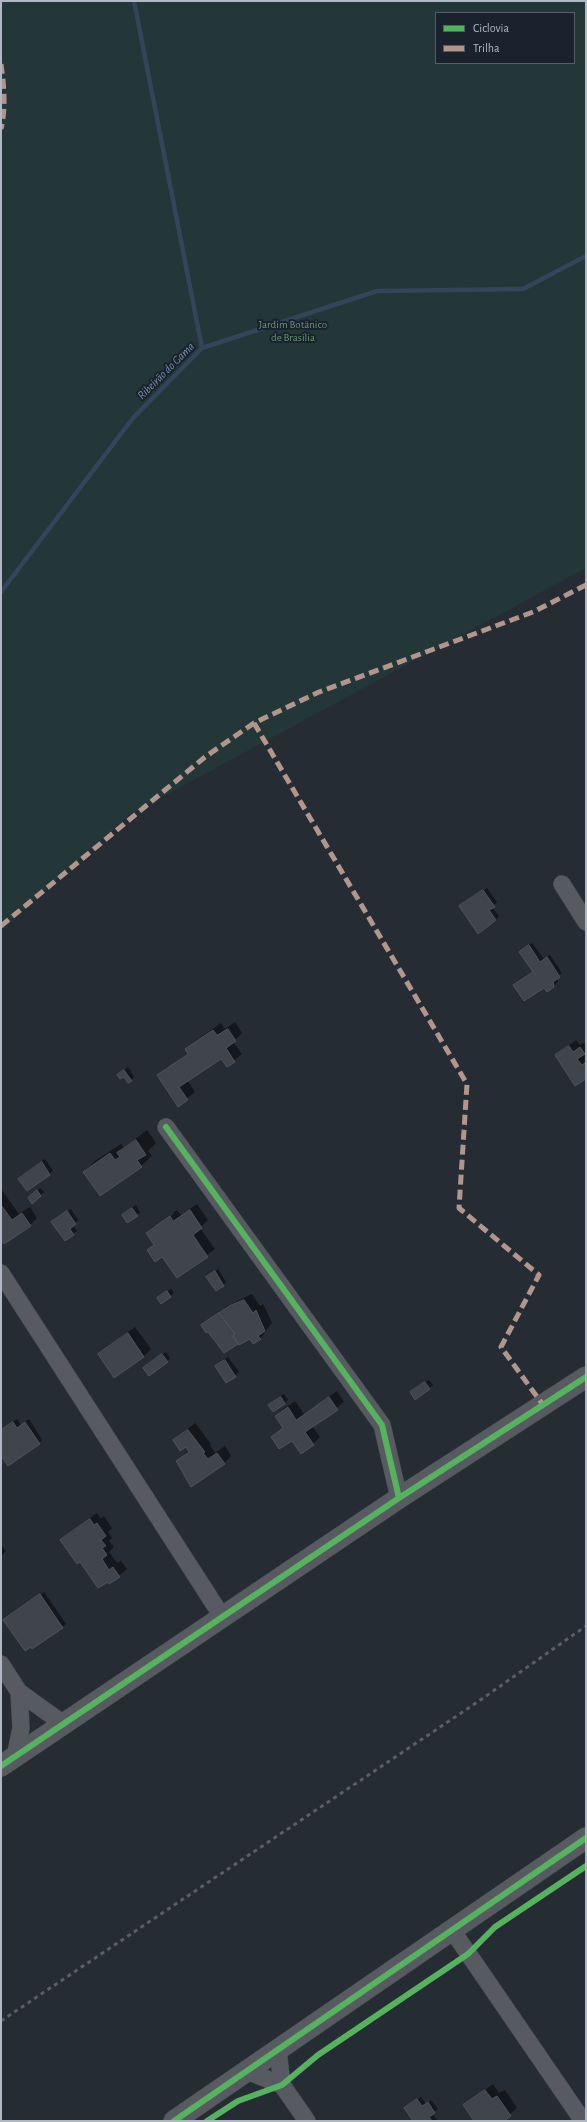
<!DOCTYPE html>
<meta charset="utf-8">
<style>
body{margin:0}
#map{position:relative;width:587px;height:2122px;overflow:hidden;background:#262c33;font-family:"Alegreya Sans",sans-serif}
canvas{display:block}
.frame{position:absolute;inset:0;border:2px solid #b0b8c5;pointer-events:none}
.legend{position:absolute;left:435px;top:12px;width:140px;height:52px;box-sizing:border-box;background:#1a222d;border:1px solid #565e6a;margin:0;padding:5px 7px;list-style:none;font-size:12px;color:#b0b8c5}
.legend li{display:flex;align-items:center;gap:8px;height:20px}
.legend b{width:20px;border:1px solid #565e6a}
</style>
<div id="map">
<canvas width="587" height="2122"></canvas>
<div class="frame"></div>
<ul class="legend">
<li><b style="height:5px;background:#56b35d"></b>Ciclovia</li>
<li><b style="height:5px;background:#b2968c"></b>Trilha</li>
</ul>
</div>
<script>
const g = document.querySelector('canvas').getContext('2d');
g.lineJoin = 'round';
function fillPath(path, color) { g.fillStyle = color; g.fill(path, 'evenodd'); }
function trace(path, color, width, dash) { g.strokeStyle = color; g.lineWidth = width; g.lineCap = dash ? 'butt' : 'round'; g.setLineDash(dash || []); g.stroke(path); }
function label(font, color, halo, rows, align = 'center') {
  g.font = font + ' "Alegreya Sans",sans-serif'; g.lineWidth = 4; g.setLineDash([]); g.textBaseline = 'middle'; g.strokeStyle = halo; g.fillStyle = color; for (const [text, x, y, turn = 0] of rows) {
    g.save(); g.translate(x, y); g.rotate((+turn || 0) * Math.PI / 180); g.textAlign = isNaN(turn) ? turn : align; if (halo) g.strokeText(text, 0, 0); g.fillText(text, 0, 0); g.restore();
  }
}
fillPath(new Path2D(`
 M1,1H586V568L129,815L1,930ZM436,13H574V63H436Z`), '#233638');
fillPath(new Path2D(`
 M487,888L497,902L492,907L499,916L496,920L464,903Z
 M532,943L544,959L550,955L562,973L556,978L558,982L547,990L520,952Z
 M235,1022L242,1033L233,1042L242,1054L227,1066L221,1057L187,1080L195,1092L179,1105L158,1075L188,1053L186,1050L193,1043L221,1023L225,1029Z
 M576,1040L580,1045L586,1042V1077L556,1055Z
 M128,1067L134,1077L131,1080L119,1075Z
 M147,1130L156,1143L148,1151L152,1156L141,1166L84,1172L95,1161L121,1144L124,1148Z
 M45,1159L53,1171L27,1190L19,1179Z
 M40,1188L44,1192L33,1202L32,1195Z
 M1,1189L19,1214L30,1207L37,1218L30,1225L1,1238Z
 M197,1204L208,1220L200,1228L215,1249L177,1277L162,1256L148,1250L155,1244L147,1233L154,1226V1229L174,1214L173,1213L177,1210L181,1215Z
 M136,1205L140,1212L137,1215L126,1212Z
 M71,1209L78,1220L73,1225L77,1231L73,1234L56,1219Z
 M218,1269L226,1282L223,1285L211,1274Z
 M171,1289L174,1293L170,1296L162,1295Z
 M252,1294L260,1306L263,1304L272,1323L260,1339L250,1338L239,1342L225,1351L223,1310L227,1306Z
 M135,1327L151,1349L144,1356L99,1354Z
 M166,1352L170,1358L167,1362L144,1368Z
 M228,1357L239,1372L227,1382L216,1366Z
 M429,1380L433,1385L429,1388L414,1389Z
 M337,1391L344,1402L312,1426L320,1437L313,1444L272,1437L284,1427L276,1416L283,1409L295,1401L304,1414Z
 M284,1394L288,1400L284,1403L269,1405Z
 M17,1419L21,1425L29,1419L42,1440L39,1443L1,1455V1430Z
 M195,1423L211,1444L210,1445L215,1453L225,1446L231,1456L224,1463L192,1485L177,1461L189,1450L186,1445L174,1440Z
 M97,1513L101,1519L104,1516L112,1528L108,1532L112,1538L109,1541L114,1547L109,1552L117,1563L121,1561L127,1569L110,1583L81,1560L61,1540Z
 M1,1545L6,1551L1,1556Z
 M44,1592L66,1624L32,1648L8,1617Z
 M493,2084L499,2093L505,2090L517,2108L502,2121H475L465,2105Z
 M421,2097L426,2104L431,2100L438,2109L432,2113L438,2121H414L409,2105Z`), '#0007');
trace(new Path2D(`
 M134,1L202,348
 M1,592L133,418L202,348L377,291L523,289L586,256`), '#34445b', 4.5);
const building = new Path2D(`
 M483,890L495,907L489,910L496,920L478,934L459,906Z
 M529,945L540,962L547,957L560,977L553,982L554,987L547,992L544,988L524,1001L513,985L533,972L519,952Z
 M228,1029L236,1041L226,1048L235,1062L227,1067L221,1059L179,1087L188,1100L178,1107L157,1075L188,1054L185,1049L213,1030L217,1035Z
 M569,1046L573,1052L580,1047L585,1054L577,1059L582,1065L586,1062V1079L575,1086L555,1055Z
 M124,1070L132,1081L128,1083L124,1077L120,1079L117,1075Z
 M136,1140L146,1155L137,1160L142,1167L100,1196L83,1172L110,1153L115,1160L120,1157L117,1153Z
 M42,1162L50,1175L27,1191L18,1179Z
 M37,1190L41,1196L32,1204L28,1198Z
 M1,1205L12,1220L22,1213L31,1226L4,1244L1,1240Z
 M132,1208L138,1216L127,1223L122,1215Z
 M190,1210L202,1228L193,1235L208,1257L177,1278L162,1257L155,1262L147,1250L154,1245L146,1233L170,1216L173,1221Z
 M67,1211L76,1224L70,1229L74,1235L65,1241L51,1222Z
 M215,1271L224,1286L216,1291L206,1277Z
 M167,1291L171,1297L161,1304L157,1298Z
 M244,1300L253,1313L256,1310L265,1331L258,1336L261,1339L253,1344L250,1339L239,1345L233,1336L235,1334L219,1313L229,1306Z
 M219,1313L235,1334L233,1336L238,1344L224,1353L208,1332L206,1333L201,1325Z
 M128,1333L144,1357L114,1378L98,1354Z
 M162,1354L168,1362L149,1376L143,1368Z
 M225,1360L236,1377L226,1383L215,1366Z
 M425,1382L430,1389L415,1400L410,1392Z
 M281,1397L285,1404L273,1412L268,1405Z
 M329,1397L338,1410L305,1432L314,1445L301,1454L292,1441L279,1449L271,1437L283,1428L275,1416L288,1407L296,1420Z
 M13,1422L17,1428L25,1422L40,1444L8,1466L1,1456V1430Z
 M188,1430L205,1452L203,1453L208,1459L217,1453L225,1464L191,1487L176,1461L189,1452L186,1447L180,1451L173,1440Z
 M90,1519L94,1525L97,1523L106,1536L101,1540L106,1546L102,1548L107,1555L102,1559L109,1570L113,1567L120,1577L109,1584L108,1582L98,1588L80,1562L77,1564L60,1540Z
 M40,1594L63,1628L32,1649L31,1647L25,1651L3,1620Z
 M485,2090L492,2099L497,2096L511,2116L504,2121H474L463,2105Z
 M417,2099L422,2106L428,2102L435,2113L429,2117L432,2121H413L404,2108Z`);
fillPath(building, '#40454c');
trace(building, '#4e535b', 1);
const minor = new Path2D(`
 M562,884L586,922
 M166,1127L382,1425L399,1498
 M1,1273L223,1618
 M1,1664L19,1692L65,1725
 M15,1757L21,1728L19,1692
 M452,1930L583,2121
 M278,2049L282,2085L307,2121
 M247,2071L282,2085`);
const tertiary = new Path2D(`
 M1,1766L399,1498L586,1377
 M174,2121L586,1838`);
trace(minor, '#42474c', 18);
trace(tertiary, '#42474c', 22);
trace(minor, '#575a61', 17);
trace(tertiary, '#575a61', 21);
trace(new Path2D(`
 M1,2021L476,1703L586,1626`), '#5a5e65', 3, [4, 4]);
trace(new Path2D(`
 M1,64C4,85 6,108 1,129
 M254,723L467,1084L459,1208L539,1275L501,1347L543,1405
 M1,926L205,757L254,723L319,692L533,612L586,585`), '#b2968c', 5, [10, 5]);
trace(new Path2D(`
 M166,1127L382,1425L399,1498
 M1,1766L399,1498L586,1377
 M174,2121L586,1838
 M207,2121L238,2101L282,2085L318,2055L468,1954L495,1927L586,1866`), '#56b35d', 6);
label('11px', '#689572', '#1a222d', [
 ["Jardim Botânico",293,325],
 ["de Brasília",293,338]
]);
label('italic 12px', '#788ead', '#1a222d', [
 ["Ribeirão do Gama",166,371,-45]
]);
</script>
